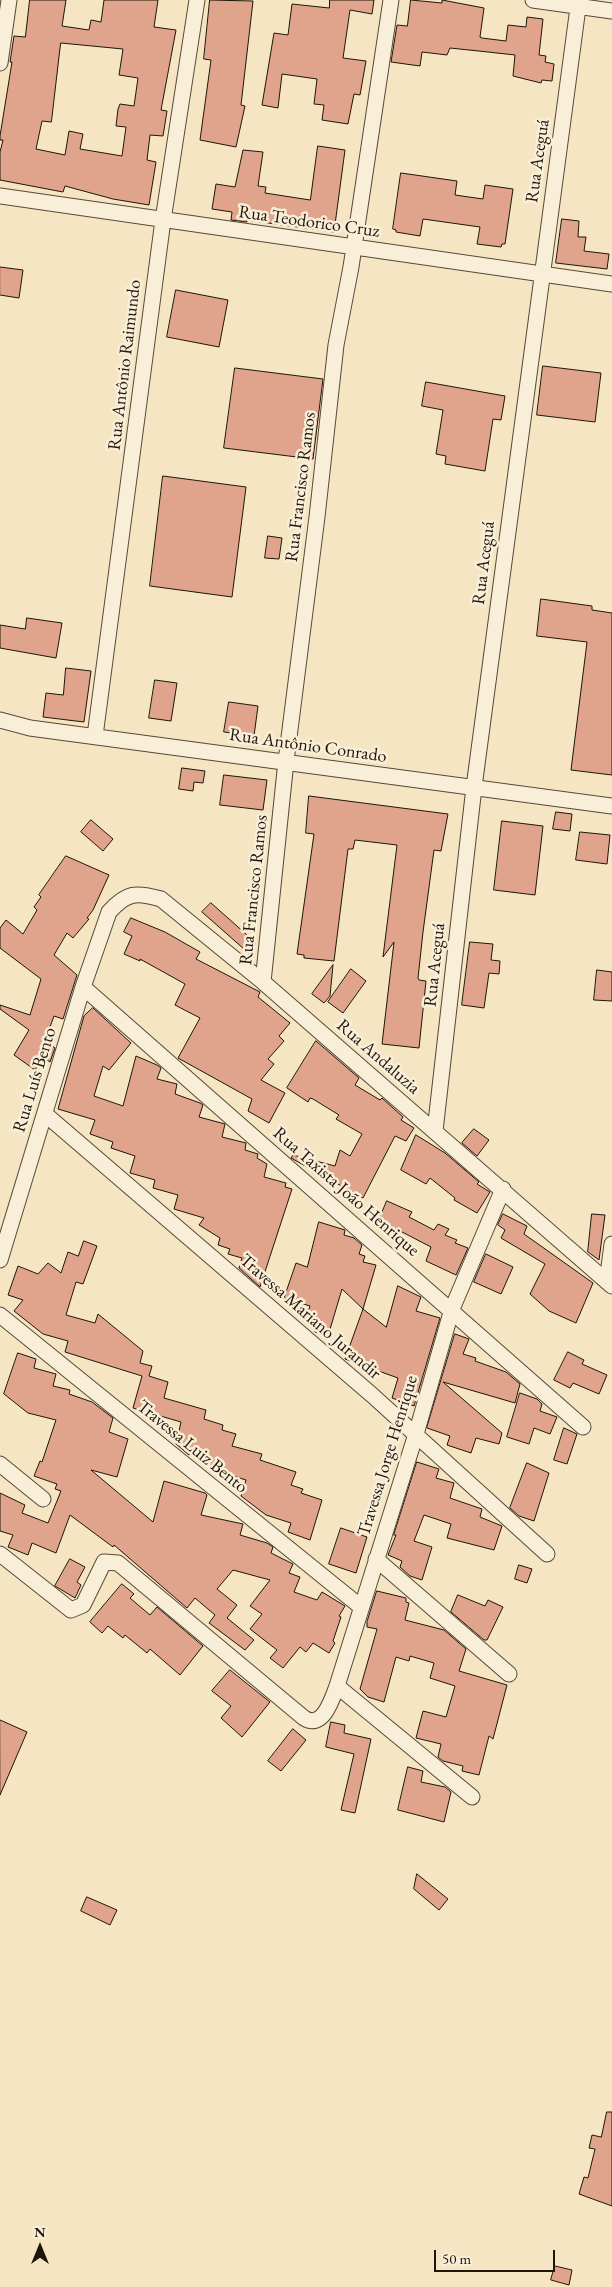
<!DOCTYPE html>
<meta charset="utf-8">
<style>
body{margin:0}
#map{position:relative;width:612px;height:2287px;overflow:hidden;background:#f6e5c3;font-family:"EB Garamond",serif}
canvas{display:block}
.north{position:absolute;left:15px;top:2222px;width:50px;height:50px;-webkit-text-stroke:4px #f9eed8;paint-order:stroke;rotate:0deg;font-size:14px;font-weight:700;line-height:20px;text-align:center;color:#1f150a}
.north::after{content:'';display:block;margin:auto;width:18px;height:22px;background:#1f150a;clip-path:polygon(50% 0,100% 100%,50% 72%,0 100%)}
.scale{position:absolute;left:434px;top:2250px;width:121px;height:22px;box-sizing:border-box;border:2px solid #1f150a;border-top:0;padding-left:6px;font-size:15px;line-height:18px;white-space:nowrap;color:#1f150a;-webkit-text-stroke:4px #f9eed8;paint-order:stroke}
</style>
<div id="map">
<canvas width="612" height="2287"></canvas>
<div class="north">N</div>
<div class="scale">50 m</div>
</div>
<script>
const g = document.querySelector('canvas').getContext('2d');
g.lineJoin = 'round';
function fillPath(path, color) { g.fillStyle = color; g.fill(path, 'evenodd'); }
function trace(path, color, width, dash) { g.strokeStyle = color; g.lineWidth = width; g.lineCap = dash ? 'butt' : 'round'; g.setLineDash(dash || []); g.stroke(path); }
function label(font, color, halo, rows, align = 'center') {
  g.font = font + ' "EB Garamond",serif'; g.lineWidth = 5; g.setLineDash([]); g.textBaseline = 'middle'; g.strokeStyle = halo; g.fillStyle = color; for (const [text, x, y, turn = 0] of rows) {
    g.save(); g.translate(x, y); g.rotate((+turn || 0) * Math.PI / 180); g.textAlign = isNaN(turn) ? turn : align; if (halo) g.strokeText(text, 0, 0); g.fillText(text, 0, 0); g.restore();
  }
}
const building = new Path2D(`
 M30,0H66L62,26L89,30L91,20L101,22L104,0H158L154,27L176,30L161,110L167,111L163,136L150,135L147,160L156,162L149,205L113,199L65,186L63,192L0,180V152L3,140H0V136L12,62H10L14,36L25,37ZM61,43L123,49L119,75L138,78L134,106L120,104L118,109L116,126L126,127L122,156L80,149L83,134L69,131L65,155L36,149L42,121L51,122Z
 M210,0L253,1L241,105L245,106L236,147L200,140L211,60L204,59Z
 M330,0H374L372,14L350,10L343,58L366,61L360,95L354,94L348,124L322,120L324,105L314,104L317,79L282,74L278,108L262,105L274,33L288,35L292,4L329,8Z
 M411,0L442,3V0L484,8L480,37L482,38L506,41L508,25L526,27L527,17L543,19L539,55L546,56L545,62L554,64L552,81L542,80L541,83L513,76L515,55L488,52L450,48L447,55L422,52L420,66L391,62L397,25L407,26Z
 M318,146L345,150L334,232L247,220V222L231,220L232,212L212,209L216,184L235,187L243,150L263,152L258,186L266,187L265,193L310,200Z
 M401,173L457,181L455,195L483,199L485,185L513,189L505,244H502L501,247L477,244L480,227L423,219L420,236L396,232V230L393,229Z
 M562,219L579,221L578,237H586L584,251L609,254L607,269L556,263Z
 M0,267L23,270L19,298L0,295Z
 M176,290L228,300L219,347L167,337Z
 M543,366L601,373L595,422L537,415Z
 M235,368L323,379L313,459L224,448Z
 M426,382L505,396L501,420L493,419L485,471L445,464L446,456L436,454L443,410L422,406Z
 M163,476L246,487L232,597L150,586Z
 M268,536L282,538L279,559L265,558Z
 M541,599L592,606V610L612,613V775L571,770L587,642L537,636Z
 M27,618L62,623L56,658L0,648V625L25,629Z
 M66,668L91,671L84,722L43,717L46,693L63,695Z
 M155,680L177,683L171,721L149,718Z
 M229,702L258,706L254,736L224,732Z
 M182,768L205,771L203,783L194,782L193,791L179,789Z
 M224,775L267,780L263,810L220,805Z
 M309,796L448,814L441,851L434,850L423,932L418,978L419,980L426,981L419,1048L382,1044L394,942L383,957L397,845L355,840L353,849H348L334,961L304,958V955L297,954L314,834L306,833Z
 M556,812L572,814L570,831L553,829Z
 M91,820L113,839L103,851L81,832Z
 M502,821L543,826L535,895L494,890Z
 M580,832L610,835L607,864L576,860Z
 M66,856L109,875L93,910L87,918L89,919L73,938L67,933L54,955L77,975L63,1019L54,1016L45,1041L55,1048L50,1062L43,1057L35,1070L14,1055L29,1030L0,1009V1005L30,1015L41,979L0,948V928L6,920L23,934L37,910L34,907L41,897L39,895Z
 M211,903L255,942L253,957L202,912Z
 M131,918L165,932L200,952L196,959L260,992L258,997L290,1023L279,1036L284,1041L268,1059L274,1064L261,1080L285,1093L269,1123L248,1111L252,1099L178,1058L200,1018L175,1005L185,984L140,959V961L124,954L132,936L124,932Z
 M470,942L493,944L491,960L500,961L499,974L489,973L484,1008L462,1005Z
 M333,965L330,996L324,1003L312,994Z
 M351,969L366,981L343,1013L328,1002Z
 M597,970L612,972V1001L594,1000Z
 M93,1008L131,1043L109,1070L103,1066L94,1096L123,1106L136,1056L157,1065L161,1068L157,1079L177,1084L175,1094L200,1103L203,1105L199,1117L225,1124L222,1137L246,1143L245,1150L258,1154L257,1158L267,1164L264,1177L286,1183L285,1187L292,1189L260,1287L239,1268L242,1258L228,1254L230,1249L218,1245L220,1238L199,1225L204,1218L174,1209L178,1195L153,1188L155,1180L130,1173L135,1156L111,1148L113,1142L90,1134L95,1120L58,1109L84,1016Z
 M316,1041L359,1078L355,1085L380,1100L382,1098L403,1117L401,1120L414,1128L406,1141L395,1136L363,1198L291,1158L293,1155L335,1166L340,1150L350,1156L362,1134L336,1119L339,1115L313,1099L310,1098L308,1102L287,1088Z
 M474,1129L489,1140L477,1156L462,1143Z
 M416,1135L445,1153L479,1182L477,1184L490,1192L477,1213L454,1200L455,1198L430,1178L426,1184L401,1170Z
 M387,1201L412,1212L409,1217L434,1230L438,1224L449,1229L445,1235L457,1240L455,1243L468,1248L456,1275L426,1261L431,1247L379,1220Z
 M503,1214L527,1226L524,1234L593,1283L576,1323L549,1311L530,1294L545,1264L501,1238L505,1230L498,1225Z
 M592,1214L605,1215L599,1260L588,1252Z
 M319,1222L345,1230L344,1235L354,1238L362,1245L359,1254L365,1256L363,1262L376,1265L363,1309L342,1289L328,1336L315,1332L318,1321L306,1318L310,1306L284,1298L296,1263L307,1267Z
 M84,1241L97,1246L83,1284L76,1282L66,1315L95,1323L98,1314L143,1351L140,1363L152,1366L149,1376L168,1382L164,1398L206,1410L204,1419L223,1425L222,1430L236,1434L232,1446L262,1454L260,1460L296,1472L291,1485L303,1489L301,1493L322,1500L310,1540L288,1532L291,1523L266,1515L241,1496L246,1480L214,1470L190,1451L189,1455L176,1444L181,1422L133,1408L142,1376L65,1352L68,1341L43,1334L14,1311L23,1300L8,1295L18,1266L38,1274L48,1263L61,1273L68,1252L78,1256Z
 M486,1254L513,1267L501,1294L474,1282Z
 M398,1286L421,1297L416,1311L440,1318L414,1406L392,1398L398,1378L345,1359L363,1309L386,1327Z
 M455,1334L469,1339L463,1354L476,1358L475,1361L506,1372L520,1384L515,1403L443,1382L502,1433L499,1444L476,1438L471,1453L447,1445L450,1436L427,1428Z
 M568,1352L584,1360L582,1364L607,1375L599,1394L573,1383L570,1388L554,1380Z
 M18,1353L36,1359L34,1368L56,1374L53,1386L70,1390L69,1394L92,1402L113,1418L109,1432L128,1439L117,1477L91,1470L153,1522L164,1481L205,1493L207,1495L201,1515L243,1524L240,1535L267,1543L273,1547L271,1553L293,1564L289,1573L300,1577L294,1592L317,1600L322,1592L345,1606L339,1616L341,1617L333,1641L335,1643L329,1653L313,1643L306,1652L300,1647L283,1668L270,1658L277,1650L250,1629L262,1614L250,1606L270,1580L233,1570L217,1589L237,1605L227,1618L254,1640L245,1650L209,1623L215,1615L195,1598L187,1608L114,1545L113,1547L70,1515L56,1553L32,1543L28,1555L8,1547L13,1535L0,1531V1493L25,1505L22,1513L48,1523L61,1491L55,1489L57,1484L34,1476L40,1461L42,1462L56,1420L28,1413L4,1394Z
 M520,1393L537,1399L542,1404L540,1411L557,1417L550,1434L534,1428L529,1444L507,1437Z
 M564,1428L577,1434L567,1464L554,1460Z
 M417,1462L439,1469L436,1478L454,1483L450,1498L482,1509L480,1517L502,1526L494,1550L447,1538L451,1524L424,1515L414,1541L432,1547L422,1580L410,1576L400,1567L402,1561L388,1555L396,1535H394Z
 M527,1463L549,1473L534,1521L519,1516L510,1508Z
 M341,1528L367,1537L356,1573L329,1564Z
 M70,1559L85,1567L77,1582L81,1585L75,1598L55,1586Z
 M519,1565L532,1569L527,1583L515,1579Z
 M122,1584L134,1594L130,1598L150,1615L157,1607L203,1646L180,1675L150,1649L147,1653L125,1635L123,1638L108,1626L102,1633L90,1622Z
 M377,1591L406,1598V1602L409,1603L405,1620L444,1630L466,1649L459,1671L507,1685L493,1739L489,1736L479,1775L462,1771L463,1766L443,1761L438,1757L441,1744L416,1738L423,1711L446,1717L455,1686L430,1678L434,1663L410,1656L409,1661L396,1657L384,1702L368,1697L360,1689L377,1629L367,1627V1622Z
 M458,1595L485,1606L488,1600L503,1607L487,1640H484L451,1612Z
 M230,1670L270,1702L242,1737L221,1718L231,1706L212,1691Z
 M0,1720L27,1732L0,1795Z
 M331,1722L345,1725L344,1733L371,1739L355,1813L341,1810L354,1754L326,1747Z
 M293,1729L306,1740L281,1771L268,1761Z
 M408,1767L423,1771L421,1782L445,1787L451,1792L444,1822L398,1810Z
 M417,1874L448,1899L439,1910L414,1889Z
 M87,1897L117,1910L110,1925L81,1911Z
 M607,2112H612V2206L579,2194L584,2177L588,2178L595,2149L589,2148L592,2135L601,2137Z
 M555,2266L572,2270L569,2285L551,2280Z`);
fillPath(building, '#dfa48b');
trace(building, '#1f150a', 1);
const minor = new Path2D(`
 M533,0L612,11
 M0,63L9,0
 M0,196L612,284
 M0,720L30,728L612,806
 M95,736L163,220L197,0
 M263,982L286,761L317,517L336,345L351,267L391,0
 M83,987L583,1427
 M45,1114L372,1395L547,1554
 M435,1131L474,787L579,0
 M0,1260L83,987L109,912C127,892 136,892 161,899L263,982L612,1286
 M607,1282L612,1244
 M0,1315L361,1607
 M0,1464L43,1499
 M0,1554L71,1610L83,1605L104,1562L118,1563L304,1718C323,1730 332,1699 337,1686L416,1434L452,1309L503,1189
 M376,1559L509,1674
 M337,1686L472,1797`);
trace(minor, '#554938', 17);
trace(minor, '#f9eed8', 15);
label('18px', '#1f150a', '#f9eed8', [
 ["Rua Aceguá",538,161,-82],
 ["Rua Teodorico Cruz",309,222,8],
 ["Rua Antônio Raimundo",125,365,-83],
 ["Rua Francisco Ramos",301,487,-83],
 ["Rua Aceguá",484,563,-83],
 ["Rua Antônio Conrado",308,746,8],
 ["Rua Francisco Ramos",254,890,-84],
 ["Rua Aceguá",435,965,-84],
 ["Rua Andaluzia",378,1057,41],
 ["Rua Luís Bento",35,1080,-73],
 ["Rua Taxista João Henrique",346,1192,41],
 ["Travessa Mariano Jurandir",310,1317,41],
 ["Travessa Luiz Bento",192,1447,39],
 ["Travessa Jorge Henrique",388,1456,-73]
]);
</script>
